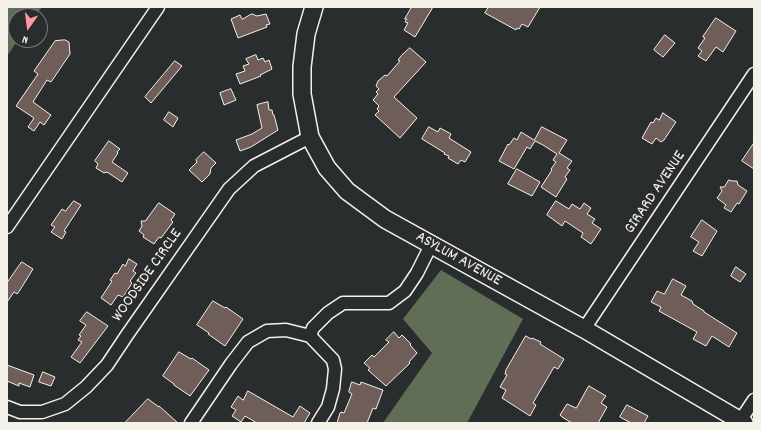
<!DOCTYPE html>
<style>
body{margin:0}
#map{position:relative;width:761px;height:430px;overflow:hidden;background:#2a2d2e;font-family:Dekko,sans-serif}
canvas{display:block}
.frame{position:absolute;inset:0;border:8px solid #f4f1e8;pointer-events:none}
.north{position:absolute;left:8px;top:8px;width:40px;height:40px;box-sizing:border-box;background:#2a2d2e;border:1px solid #7b7b78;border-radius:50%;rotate:194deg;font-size:11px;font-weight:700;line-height:16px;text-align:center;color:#f4f1e8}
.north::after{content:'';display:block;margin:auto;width:14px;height:18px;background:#ff9aa2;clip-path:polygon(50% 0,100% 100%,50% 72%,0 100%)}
</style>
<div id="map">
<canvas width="761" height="430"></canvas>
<div class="frame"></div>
<div class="north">N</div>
</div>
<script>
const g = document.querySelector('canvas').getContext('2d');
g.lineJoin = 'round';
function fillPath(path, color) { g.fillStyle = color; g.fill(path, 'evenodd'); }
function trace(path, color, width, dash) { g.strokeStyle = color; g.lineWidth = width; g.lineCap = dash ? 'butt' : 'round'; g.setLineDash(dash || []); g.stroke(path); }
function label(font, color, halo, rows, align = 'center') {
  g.font = font + ' Dekko,sans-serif'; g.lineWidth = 4; g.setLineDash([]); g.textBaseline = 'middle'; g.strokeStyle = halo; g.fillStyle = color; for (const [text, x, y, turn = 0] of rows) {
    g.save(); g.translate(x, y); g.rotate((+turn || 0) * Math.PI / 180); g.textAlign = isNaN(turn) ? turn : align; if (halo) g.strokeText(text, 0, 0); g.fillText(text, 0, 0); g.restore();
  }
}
fillPath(new Path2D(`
 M7,7H42L35,16H16V40H18L7,56Z
 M441,270L523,319L467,423H383L432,353L403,319Z`), '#616e56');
const building = new Path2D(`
 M412,7H433L415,37L404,30L408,23L405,22L407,19H405Z
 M489,7H540L528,27L522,24L519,29L517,28L516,30L485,13Z
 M252,14L257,16L266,14L270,24L266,25L267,27L238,38L231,19L240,15L242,19Z
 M716,18L736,31L723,52L716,47L706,61L698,56L702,51L698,48L705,38L703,37Z
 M665,35L675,43L663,57L654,50Z
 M65,40L69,42L70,54L51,82L47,80L33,102L51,115L44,125L40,122L34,131L28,127L34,118L16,106L38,74L34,71L55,41Z
 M410,48L426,62L394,97L417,118L400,138L375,115L379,111L377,109L379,106L373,100L378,94L376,92L379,89L376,86L378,81L385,75L387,76L400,61L398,60L401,56Z
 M256,55L258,60L263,58L265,62L269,60L272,69L260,75L261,76L240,84L236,74L245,71L243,66L249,64L246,59Z
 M175,61L182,66L151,103L145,97Z
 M231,89L236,100L224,105L220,93Z
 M268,102L269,110H272L273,115H274L278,130L251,147L240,151L236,140L252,134L262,128L257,105Z
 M169,112L178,118L173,127L164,120Z
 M663,113L676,122L664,140L661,142L656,138L652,144L642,138L651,122L653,123L656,118L659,120Z
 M429,127L438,132L440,128L451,134L449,138L471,152L465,162L461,160L458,164L448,158L449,156L444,154L445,153L422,139Z
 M542,127L567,140L559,153L572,161L567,168L570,170L565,177L567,179L556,197L541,187L552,170L551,169L556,162L553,160L557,154L543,145L535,141L530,149L527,147L514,169L499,161L508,144L509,145L514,138L517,140L521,132L534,140Z
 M109,141L120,149L117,152L118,153L112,162L128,173L122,182L107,172L104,173L96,168L98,164L95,161Z
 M754,143V169L742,161Z
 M204,152L216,163L211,168L210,174L202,182L189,170L197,162L196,160Z
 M517,169L540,182L532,196L508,184Z
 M729,180L732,181H737L738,185L747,191L739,204L737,203L731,212L724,208L726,205L717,198L722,191L720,187H724Z
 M74,201L81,205L64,231L66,232L62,239L51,232L55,227L51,225L62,209L65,211Z
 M556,201L569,209L572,204L580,209L584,203L591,208L587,214L595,219L592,223L601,229L591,244L581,237L583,233L565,221L562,226L547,215Z
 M159,203L175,214L171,220L173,222L161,238L159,237L154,244L143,237L144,235L139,231L142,226L141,221H145Z
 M702,220L717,231L702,256L693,251L699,242L691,237Z
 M129,259L137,264L133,271L136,273L130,281L132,283L123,297L118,295L111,305L101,298L112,281L110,280L115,273L117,274L123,264L125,266Z
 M22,262L33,269L20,290L17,294L14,292L7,302V283Z
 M736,267L746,274L740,282L731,276Z
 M673,279L686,286L681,295L692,301L693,304L704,311V312L737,333L729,347L712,336L706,346L693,339L697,332L659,311L661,307L651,302L657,291L664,294Z
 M213,301L225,308L226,307L243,319L225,346L208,334L209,333L197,325Z
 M87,312L108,326L80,363L71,357L82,342L78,340L81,336L79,335L86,325L80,321Z
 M394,332L399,338L402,335L411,344L410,345L417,353L409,362L410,363L406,367L386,386L368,370L370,368L364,363L372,355L374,357L389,342L386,340Z
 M526,336L531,339L532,338L541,342L540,344L564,359L558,369L554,367L533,403L536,405L530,416L502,398L506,390L500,387L507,375L505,374L506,370Z
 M179,352L191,359L192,358L209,370L190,396L174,385V384L163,376Z
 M7,365L34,375L30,387L19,383V386L7,381Z
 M43,372L55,377L51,386L39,382Z
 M352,382L360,385L361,382L383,390L376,409L373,408L367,423H337L340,413L341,412L344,413L352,394L349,392Z
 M589,386L606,396L601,403L607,407L598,423H572L562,417L560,415L567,404L576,408Z
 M248,391L293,417L300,406L310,413L304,423H257L245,416L241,422L232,416L236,410L231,407L238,396L243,400Z
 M148,399L159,407V406L178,423H125Z
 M627,405L648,416L644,423H631L620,417Z`);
fillPath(building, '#6f5d5a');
trace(building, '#f4f1e8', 1);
const minor = new Path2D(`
 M7,227L158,7
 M584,329L754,74
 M310,336L313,328L328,313L343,303H389L405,291L417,273L431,245
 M7,407L20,412H42L65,404L86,387L107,365L127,335L229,189L254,166L310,137
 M740,421L754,400
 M191,423L231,364L248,342L267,331L286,330L310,336L333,360L335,369L333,389L328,407L318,423`);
const secondary = new Path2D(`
 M314,7L306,34L302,67V94L310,137L327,168L347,191L385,219L584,329L744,423`);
trace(minor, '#f4f1e8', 15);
trace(secondary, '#f4f1e8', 20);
trace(minor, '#2a2d2e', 12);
trace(secondary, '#2a2d2e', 17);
label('16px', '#f4f1e8', '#2a2d2e', [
 ["GIRARD AVENUE",656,193,-56],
 ["ASYLUM AVENUE",458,260,29],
 ["WOODSIDE CIRCLE",148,276,-55]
]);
</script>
